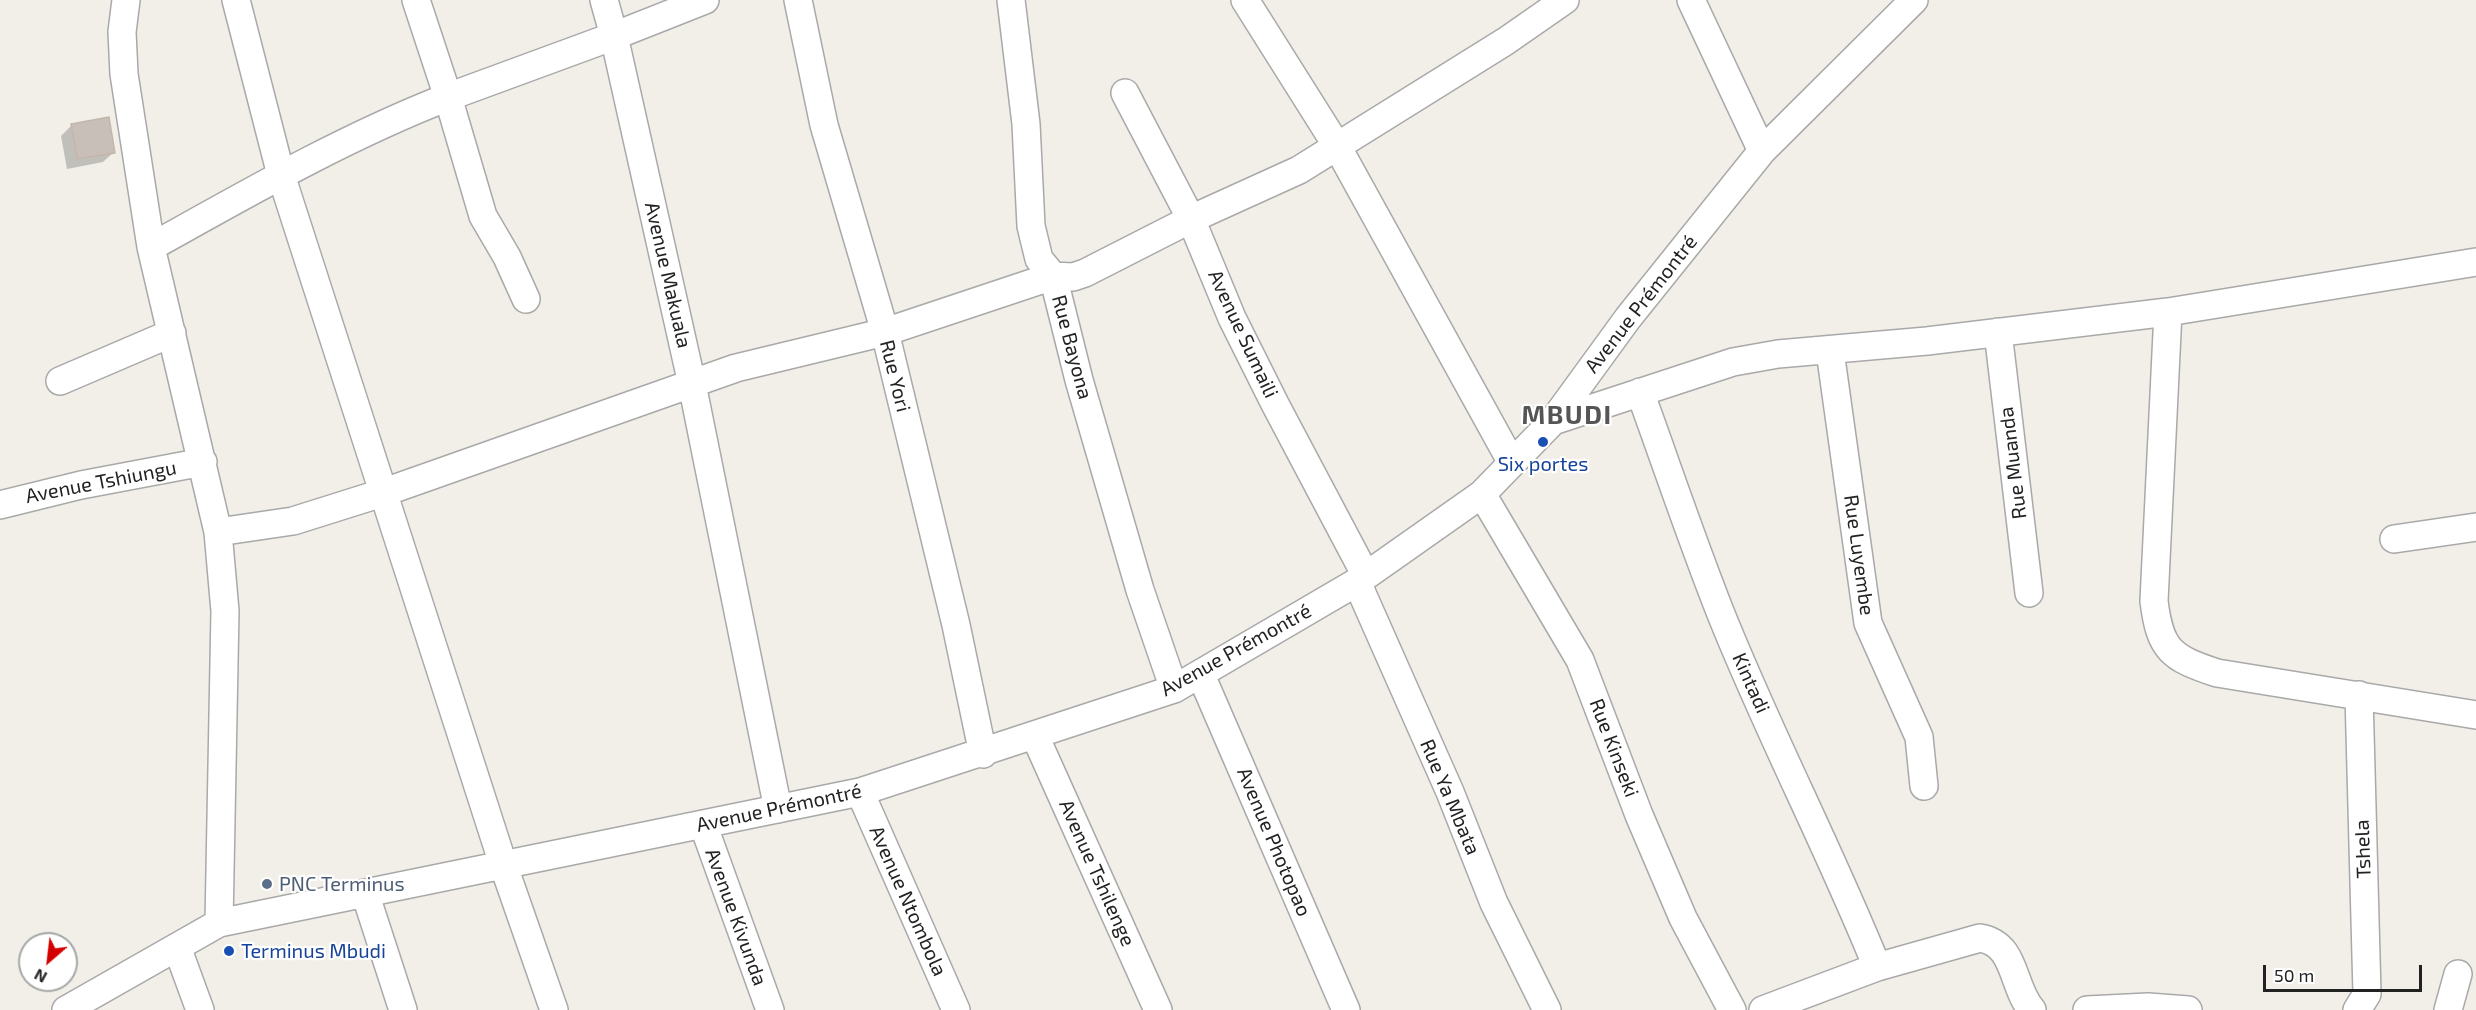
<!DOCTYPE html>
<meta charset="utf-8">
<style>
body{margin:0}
#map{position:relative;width:2476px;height:1010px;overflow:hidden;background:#f2efe9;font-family:"Exo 2",sans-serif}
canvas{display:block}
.north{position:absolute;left:18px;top:932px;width:60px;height:60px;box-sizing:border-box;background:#fff;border:2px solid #a7a7a7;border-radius:50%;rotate:208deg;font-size:16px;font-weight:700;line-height:24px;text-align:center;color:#222}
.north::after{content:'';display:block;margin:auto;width:21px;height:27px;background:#d40000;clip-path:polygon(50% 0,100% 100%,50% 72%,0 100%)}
.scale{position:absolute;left:2263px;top:965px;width:159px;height:27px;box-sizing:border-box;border:3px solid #222;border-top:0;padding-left:8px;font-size:18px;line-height:21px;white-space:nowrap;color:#222;-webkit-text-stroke:4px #fff;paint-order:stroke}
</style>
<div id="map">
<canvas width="2476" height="1010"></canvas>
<div class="north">N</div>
<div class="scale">50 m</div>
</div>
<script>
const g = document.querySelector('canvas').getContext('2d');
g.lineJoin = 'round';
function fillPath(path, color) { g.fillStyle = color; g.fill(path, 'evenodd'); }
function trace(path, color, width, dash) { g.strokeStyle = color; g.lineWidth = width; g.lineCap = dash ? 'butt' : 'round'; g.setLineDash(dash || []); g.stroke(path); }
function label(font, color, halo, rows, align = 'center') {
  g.font = font + ' "Exo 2",sans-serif'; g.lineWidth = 4.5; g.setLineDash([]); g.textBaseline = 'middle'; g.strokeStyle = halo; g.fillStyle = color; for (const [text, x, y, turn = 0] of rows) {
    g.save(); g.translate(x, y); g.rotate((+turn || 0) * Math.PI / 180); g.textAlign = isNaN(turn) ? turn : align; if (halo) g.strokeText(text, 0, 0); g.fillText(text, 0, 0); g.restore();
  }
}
fillPath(new Path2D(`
 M72,125L114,152L103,162L67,169L61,136Z`), '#0003');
const building = new Path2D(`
 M109,117L115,153L77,159L71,124Z`);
fillPath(building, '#c7bfb8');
trace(building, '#c4b6ab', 1.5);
const minor = new Path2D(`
 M126,0L122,32L124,74L151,247L218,532L225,611L219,923
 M236,0L281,175L503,864L554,1010
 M604,0L614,36L705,0
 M798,0L824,125L885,332L956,625L983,754
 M1011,0L1026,124L1031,226L1039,259L1053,276L1079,380L1140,590L1174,689
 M1245,0L1337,146L1512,463
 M1691,0L1762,151
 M1125,93L1191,219L1232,318L1275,404L1365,574
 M151,247C248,193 345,137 448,97L416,0
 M526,299L507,257L483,216L448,97L614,36L692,384L778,809
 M2168,312L2154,601C2160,650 2171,658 2217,673L2476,715
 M1998,332L2029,593
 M1830,351L1868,623L1919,737L1924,786
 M60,381L172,333
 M1640,392C1667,466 1692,541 1721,614C1769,734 1829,848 1877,967
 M1553,421L1733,362L1778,354L1927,341L2168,312L2476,262
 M1482,494L1580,660L1639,815L1683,918L1732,1010
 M0,505L81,485L203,462
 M218,532L293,521L382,493L736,368L885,332L1053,276L1073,277L1085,273L1191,219L1299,170L1506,41L1565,0
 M2394,539L2476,527
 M1357,582L1450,792L1494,903L1547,1010
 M1201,675L1346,1010
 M1035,736L1158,1010
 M860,792L956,1010
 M703,824L770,1010
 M365,893L403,1010
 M177,947L200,1010
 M66,1010L219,923L860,792L1174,689L1357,582L1482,494L1553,421L1628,318L1762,151L1914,0
 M1763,1010L1877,967L1980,938C2017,944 2011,986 2032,1010
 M2087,1010L2148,1007L2188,1010
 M2357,1010L2367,994L2359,695
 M2448,1010L2458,974`);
trace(minor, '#a9a9a9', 30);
trace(minor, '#fff', 27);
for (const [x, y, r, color] of [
 [1543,442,6,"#1a4fb4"],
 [267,884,6,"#5c6f8a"],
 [229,951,6,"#1a4fb4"]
]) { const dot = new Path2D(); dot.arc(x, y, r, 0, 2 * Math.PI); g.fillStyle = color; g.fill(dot); trace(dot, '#fff', 2); }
label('20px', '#222', '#fff', [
 ["Avenue Makuala",668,275,77],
 ["Avenue Prémontré",1641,304,-52],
 ["Avenue Sumaili",1243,334,65],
 ["Rue Bayona",1072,347,75],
 ["Rue Yori",895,376,76],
 ["Rue Muanda",2013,463,-97],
 ["Avenue Tshiungu",101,482,-11],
 ["Rue Luyembe",1859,555,82],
 ["Avenue Prémontré",1236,650,-29],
 ["Kintadi",1751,683,66],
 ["Rue Kinseki",1614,748,69],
 ["Rue Ya Mbata",1450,797,67],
 ["Avenue Prémontré",779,808,-12],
 ["Avenue Photopao",1274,842,67],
 ["Tshela",2363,849,-92],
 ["Avenue Tshilenge",1097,873,66],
 ["Avenue Ntombola",908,901,66],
 ["Avenue Kivunda",736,917,70]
]);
label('20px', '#164399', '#fff', [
 ["Six portes",1543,464],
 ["Terminus Mbudi",241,951,"left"]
]);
label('20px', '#4e5e75', '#fff', [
 ["PNC Terminus",279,884]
], 'left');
g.letterSpacing = '1.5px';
label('bold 26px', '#555', '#fff', [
 ["MBUDI",1567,415]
]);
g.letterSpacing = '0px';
</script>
